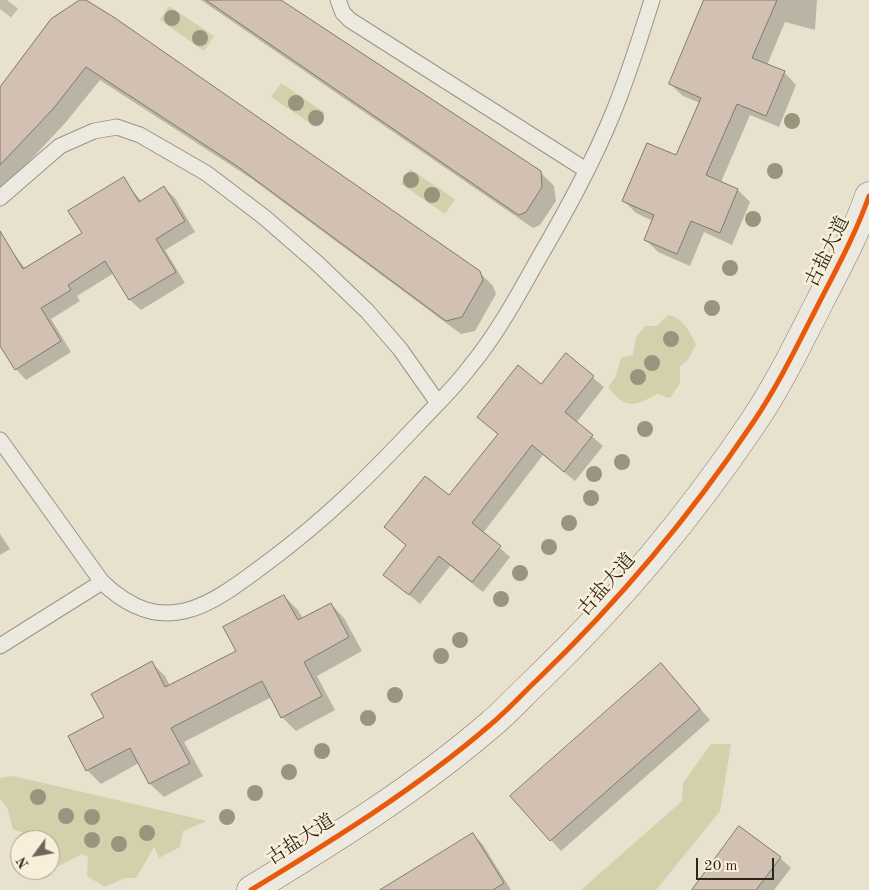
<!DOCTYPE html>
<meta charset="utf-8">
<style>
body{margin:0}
#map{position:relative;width:869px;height:890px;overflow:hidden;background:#e8e1ce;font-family:"Old Standard TT",serif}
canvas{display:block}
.north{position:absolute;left:10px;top:830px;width:50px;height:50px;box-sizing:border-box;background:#f7efd9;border:1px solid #a79f8d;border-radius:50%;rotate:238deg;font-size:14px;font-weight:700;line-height:20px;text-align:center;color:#2f261b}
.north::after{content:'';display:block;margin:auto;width:18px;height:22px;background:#70675a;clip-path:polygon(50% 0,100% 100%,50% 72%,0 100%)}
.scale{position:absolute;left:696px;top:858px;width:78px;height:22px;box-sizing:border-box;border:2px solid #2f261b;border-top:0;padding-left:6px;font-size:15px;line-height:18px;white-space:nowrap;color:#2f261b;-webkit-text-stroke:4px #f7efd9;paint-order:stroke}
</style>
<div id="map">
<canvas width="869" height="890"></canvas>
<div class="north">N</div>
<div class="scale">20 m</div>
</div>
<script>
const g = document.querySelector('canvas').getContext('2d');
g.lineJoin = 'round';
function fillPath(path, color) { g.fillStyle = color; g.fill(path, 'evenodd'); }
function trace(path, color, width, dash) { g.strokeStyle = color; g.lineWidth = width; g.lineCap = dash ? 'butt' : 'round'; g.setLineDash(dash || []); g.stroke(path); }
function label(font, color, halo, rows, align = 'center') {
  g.font = font + ' "Old Standard TT","Noto Serif SC",serif'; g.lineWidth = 5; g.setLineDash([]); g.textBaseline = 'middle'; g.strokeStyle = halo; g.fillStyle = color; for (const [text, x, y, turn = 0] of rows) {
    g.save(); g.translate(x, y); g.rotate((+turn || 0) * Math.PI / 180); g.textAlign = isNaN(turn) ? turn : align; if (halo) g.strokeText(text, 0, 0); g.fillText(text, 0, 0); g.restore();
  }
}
fillPath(new Path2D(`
 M169,6L214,36L204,51L160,20Z
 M281,83L325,113L316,127L271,97Z
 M410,169L455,199L445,214L401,184Z
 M668,315C683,318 690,331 696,345L687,361L680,366V383L670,398L657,394C634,407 625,409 608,387L615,378L621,358L633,355L636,337L645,326H657Z
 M711,744H731L720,811L656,890H581L682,801L683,783Z
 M13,776L207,821L183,831L180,847L159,858L154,847L136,878H125L105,887L87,876L88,857L82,854L55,868L50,866V840H34V837L13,829L7,807L0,799V778Z`), '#d3d0ac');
fillPath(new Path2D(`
 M82,0L479,272L493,286L496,294L475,331L461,334L252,179L100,80L66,122L0,193V88Z
 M201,0H279L540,172L554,186L556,201L540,225L533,228Z
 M722,0H817L815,30L785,22L767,65L784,72L796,85L779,127L750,115L721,182L738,190L750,202L732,245L704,232L690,266L658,252L645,239L653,221L636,213L624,201L677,157L700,103L683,96L670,84Z
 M123,179L142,202L164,188L175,198L195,232L165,250L185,283L141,310L130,300L114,273L77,296L80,301L51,319L71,352L26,380L16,369L0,344V254L9,248L25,268L83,233Z
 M566,355L604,387L576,423L603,446L575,481L543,455L483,533L510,557L483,592L450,566L420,604L385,574L407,546L386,527L449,497L499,435L478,417L541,386Z
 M0,534L10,549L0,555Z
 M284,596L298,610L303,619L331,604L344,618L362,651L317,676L335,710L296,731L282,717L272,697L232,717L184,742L203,776L164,797L150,784L139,763L101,784L87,770L105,718L152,663L165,676L170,686L238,651Z
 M671,675L710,720L561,851L551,840Z
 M473,834L483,845L511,890H382Z
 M780,858L791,868L774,890H694Z`), '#0003');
const building = new Path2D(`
 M80,0H86L115,18L480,271L483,280L462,317L446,321L237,166L86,67L53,109L0,165V87L51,19Z
 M206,0H281L541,171L542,187L526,212L519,215Z
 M704,0H777L752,58L785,71L766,116L737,104L706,175L738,189L720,233L691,221L677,254L644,240L654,215L622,201L647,143L676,155L701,98L669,84Z
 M124,177L139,202L164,186L185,221L156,239L176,272L129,300L105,261L68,285L71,290L41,308L61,341L15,370L0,346V231L23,269L82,233L68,211Z
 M566,353L594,376L565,412L593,435L564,472L532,445L472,523L501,546L472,582L439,556L409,595L383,575L406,545L384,527L425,476L449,495L498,434L477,417L518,365L541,384Z
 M284,595L298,620L331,603L349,637L304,662L322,696L281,718L262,681L171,728L190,763L149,784L130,748L86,771L68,736L104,717L91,694L152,661L165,687L199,670L236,651L223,627Z
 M661,663L700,709L550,841L510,796Z
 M739,826L781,857L756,890H692Z
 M473,833L504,883L493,890H380Z`);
fillPath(building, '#d2c1b2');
trace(building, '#7e7a6f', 1);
trace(new Path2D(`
 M0,9L7,0`), '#c3bcaa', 28, [28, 14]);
const lane = new Path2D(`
 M338,0L343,13L350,20L586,170
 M0,198L60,146L94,131L117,127L140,135L206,173L264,217L318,264L367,311L400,349L438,403
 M0,440L102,582C166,643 213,603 272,559C328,517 370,475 418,424C435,406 454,388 469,368C495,337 516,299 536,263C564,215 592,165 613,113C628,77 640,38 652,0
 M0,646L102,582`);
const secondary = new Path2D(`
 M251,890C333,840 417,788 490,725C507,711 522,694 538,679C618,602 690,516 752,424C778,386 798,344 819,303C837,268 856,233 869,196`);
trace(lane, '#989388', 17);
trace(secondary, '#7e7a6f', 29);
trace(lane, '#ece9e0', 15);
trace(secondary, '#ece9e0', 28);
trace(new Path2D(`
 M251,890C333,840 417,788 490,725C507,711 522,694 538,679C618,602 690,516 752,424C778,386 798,344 819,303C837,268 856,233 869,196`), '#e8590c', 5);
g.fillStyle = '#9a947f';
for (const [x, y] of [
 [172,18],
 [200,38],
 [296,103],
 [316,118],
 [792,121],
 [775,171],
 [411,180],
 [432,195],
 [753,219],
 [730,268],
 [712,308],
 [671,339],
 [652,363],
 [638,377],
 [645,429],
 [622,462],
 [594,474],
 [591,498],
 [569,523],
 [549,547],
 [520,573],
 [501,599],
 [460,640],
 [441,656],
 [395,695],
 [368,718],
 [322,751],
 [289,772],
 [255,793],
 [38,797],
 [66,816],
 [92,817],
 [227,817],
 [147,833],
 [92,840],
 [119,844]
]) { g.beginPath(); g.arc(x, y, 8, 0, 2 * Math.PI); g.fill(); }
label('19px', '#2f261b', '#f7efd9', [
 ["古盐大道",828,252,-64],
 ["古盐大道",607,585,-49],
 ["古盐大道",301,840,-33]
]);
</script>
